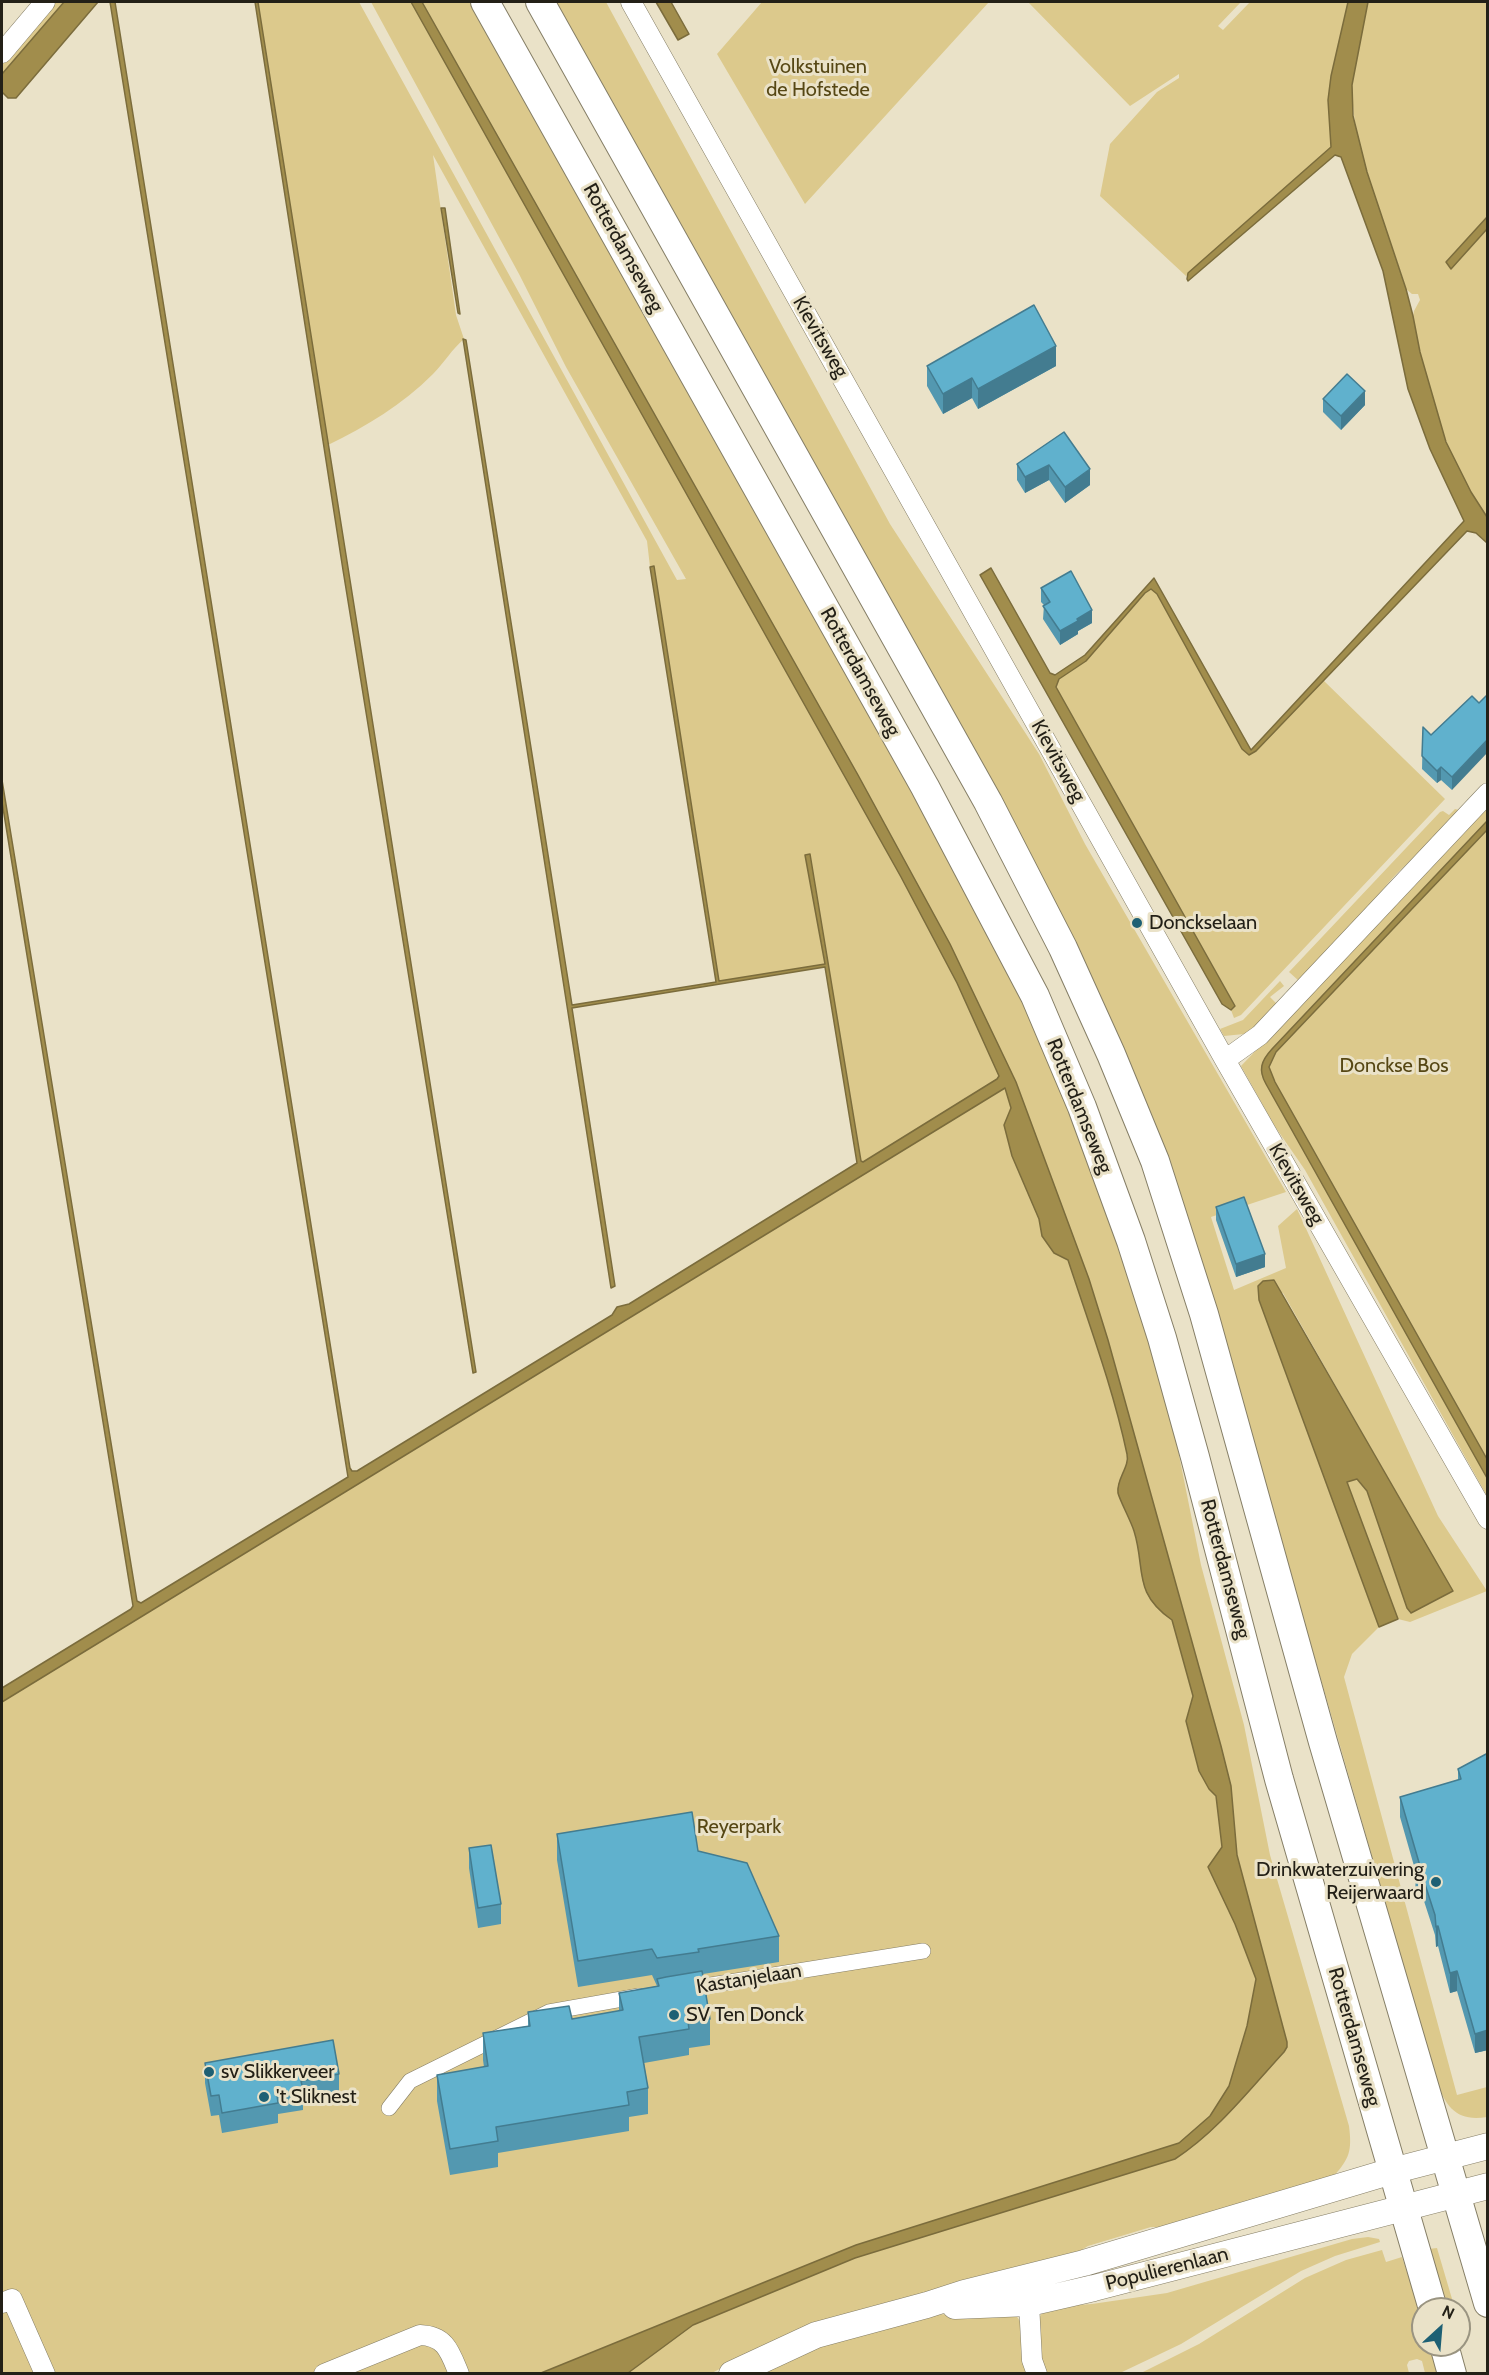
<!DOCTYPE html>
<style>
body{margin:0}
#map{position:relative;width:1489px;height:2375px;overflow:hidden;background:#eae2c8;font-family:Cabin,sans-serif}
canvas{display:block}
.frame{position:absolute;inset:0;border:3px solid #232017;pointer-events:none}
.north{position:absolute;left:1411px;top:2297px;width:60px;height:60px;box-sizing:border-box;background:#eae2c8;border:2px solid #9a9481;border-radius:50%;rotate:26deg;font-size:16px;font-weight:700;line-height:24px;text-align:center;color:#232017}
.north::after{content:'';display:block;margin:auto;width:21px;height:27px;background:#1e6074;clip-path:polygon(50% 0,100% 100%,50% 72%,0 100%)}
</style>
<div id="map">
<canvas width="1489" height="2375"></canvas>
<div class="frame"></div>
<div class="north">N</div>
</div>
<script>
const g = document.querySelector('canvas').getContext('2d');
g.lineJoin = 'round';
function fillPath(path, color) { g.fillStyle = color; g.fill(path, 'evenodd'); }
function trace(path, color, width, dash) { g.strokeStyle = color; g.lineWidth = width; g.lineCap = dash ? 'butt' : 'round'; g.setLineDash(dash || []); g.stroke(path); }
function label(font, color, halo, rows, align = 'center') {
  g.font = font + ' Cabin,sans-serif'; g.lineWidth = 6; g.setLineDash([]); g.textBaseline = 'middle'; g.strokeStyle = halo; g.fillStyle = color; for (const [text, x, y, turn = 0] of rows) {
    g.save(); g.translate(x, y); g.rotate((+turn || 0) * Math.PI / 180); g.textAlign = isNaN(turn) ? turn : align; if (halo) g.strokeText(text, 0, 0); g.fillText(text, 0, 0); g.restore();
  }
}
fillPath(new Path2D(`
 M55,2H64L2,74V65Z
 M258,2H359L677,580L686,579L566,367L519,274L371,2H411L734,577L746,576L422,2H472L969,891L1048,1055L1107,1203L1169,1405L1201,1565L1244,1725L1270,1855L1349,2126C1352,2151 1350,2158 1333,2177L1188,2227H1151L1088,2246L1056,2265L869,2307L811,2325L759,2348L712,2373H2V1698L863,1162L861,1161L825,948L822,949L825,964L719,982L654,567H650L647,541L433,155L456,315L464,339C452,349 444,363 433,374C402,405 367,426 328,445Z
 M544,2H606L890,524L1039,754L1085,844L1286,1192L1211,1217L1234,1290L1286,1268L1278,1226L1297,1209L1438,1516L1487,1591L1410,1622L1398,1619L1346,1482L1357,1479L1367,1491L1407,1608L1410,1613L1452,1591L1283,1293L1258,1286L1259,1300L1379,1627L1352,1654L1344,1677L1457,2095L1487,2087V2117C1458,2122 1446,2108 1437,2082L1232,1371L1132,1078Z
 M762,2H989L805,204L717,54Z
 M1028,2H1241L1218,26L1223,30L1250,2H1348L1331,76L1328,100L1331,147L1186,276L1100,196L1110,144L1157,92L1179,78V74L1130,106Z
 M1368,2H1487V217L1446,262L1451,268L1487,229V517C1445,459 1425,386 1413,316L1414,311L1420,300L1418,294H1412L1406,289C1387,224 1353,157 1352,88C1352,65 1363,26 1368,2Z
 M1150,588L1157,594L1242,749L1249,755L1256,751L1323,680L1445,799L1241,1015L1234,1018L1231,1010L1235,1006L1056,687L1059,679L1086,661Z
 M1487,804V821L1272,1049L1263,1078L1487,1477V1496L1305,1170L1274,1125L1241,1066L1425,875L1432,862Z
 M1455,809L1459,810C1446,824 1435,840 1421,852C1404,866 1388,880 1376,900L1299,981L1289,972L1440,812L1443,811L1449,815Z
 M1487,830V1459L1275,1082L1269,1067L1276,1052Z
 M1280,981L1284,986L1270,997L1277,1004L1253,1029L1244,1034L1224,1036L1220,1029L1243,1020Z
 M1368,2237L1379,2239L1380,2242L1335,2256L1301,2271L1181,2344L1120,2373H1043L1039,2361V2318L1042,2313L1052,2307L1092,2304L1167,2293L1352,2239Z
 M1437,2248L1455,2309H1446L1428,2249Z
 M1382,2250L1386,2262L1402,2257L1423,2320V2345H1431L1440,2373H1425L1422,2361L1417,2359L1409,2361L1407,2365L1409,2373H1141L1199,2344L1305,2278L1346,2260Z
 M1013,2311L1022,2324L1027,2373H758L824,2345L929,2315Z`), '#dcc98c');
const water = new Path2D(`
 M64,2H98L16,98H8L2,92V74Z
 M110,2H115L350,1468L352,1471H357L612,1315L617,1307L629,1304L857,1163L825,967L572,1008L615,1286L611,1288L463,339L466,340L572,1005L716,982L650,567L654,566L719,981L825,964L805,855L810,854L861,1161L863,1162L997,1079L999,1076L957,983L901,877L411,2H422L858,775L950,944L1016,1082L1089,1279L1108,1340L1221,1746L1231,1786L1237,1855L1287,2042V2047L1284,2052C1250,2089 1217,2132 1175,2159L855,2258L693,2325L628,2373H541L856,2245L1179,2143L1210,2116L1229,2086L1247,2026L1256,1979L1235,1924L1208,1867L1222,1847L1216,1796L1209,1789L1199,1771L1186,1721L1193,1696L1172,1620C1132,1592 1146,1569 1134,1531C1131,1521 1120,1501 1118,1493C1116,1479 1130,1467 1127,1454C1113,1388 1089,1324 1068,1260L1054,1253L1042,1236L1039,1219L1012,1156L1004,1125L1011,1108L1005,1088L2,1702V1688L131,1609L133,1606L2,802V780L137,1601L141,1603L348,1477Z
 M255,2H258L476,1372L473,1373L343,570Z
 M656,2H671L689,34L678,40Z
 M1348,2H1368L1352,85L1353,116L1367,172L1406,289L1413,316L1420,352L1446,442L1471,492L1487,517V543L1476,533L1467,531L1256,751L1249,755L1242,749L1157,594L1151,589L1145,593L1086,661L1059,679L1056,687L1235,1006L1231,1010L1222,1004L980,575L991,568L1050,673L1055,675L1085,655L1154,578L1251,750L1464,521L1430,449L1408,389L1383,271L1341,157L1335,155L1188,281L1187,279L1188,273L1331,147L1328,100L1331,76Z
 M441,208H445L460,314L458,313Z
 M1487,217V229L1451,269L1446,262Z
 M1487,821V830L1276,1052L1269,1067L1275,1082L1487,1459V1478L1266,1084C1258,1070 1261,1061 1272,1049Z
 M1274,1280L1453,1591L1411,1613L1407,1608L1367,1491L1357,1479L1347,1482L1398,1619L1379,1627L1259,1300L1258,1286L1263,1281Z`);
fillPath(water, '#a18d4c');
trace(water, '#7b6c3c', 1.5);
const pedestrian = new Path2D(`
 M686,1989L923,1951
 M389,2108L410,2081L549,2012L639,1996`);
const minor = new Path2D(`
 M631,2L1225,1060L1488,1519
 M2,53L45,2
 M1225,1060L1260,1035L1488,793
 M2,2303L12,2299L45,2374
 M1029,2303L1032,2360L1037,2374
 M324,2374L420,2335C446,2336 450,2352 459,2374`);
const tertiary = new Path2D(`
 M955,2306L1029,2303L1094,2288L1488,2186
 M732,2374L816,2335L927,2305L964,2293L1084,2263L1392,2171L1488,2146`);
const secondary = new Path2D(`
 M485,2L925,787L1035,996L1082,1107L1131,1241L1162,1338L1195,1457L1279,1779L1433,2309
 M540,2L988,802L1063,948L1111,1054L1155,1161L1204,1314L1323,1742L1488,2303
 M1444,2345L1452,2374`);
trace(pedestrian, '#857e66', 16);
trace(minor, '#857e66', 21);
trace(tertiary, '#857e66', 27);
trace(secondary, '#857e66', 30);
trace(pedestrian, '#fff', 15);
trace(minor, '#fff', 20);
trace(tertiary, '#fff', 26);
trace(secondary, '#fff', 28);
fillPath(new Path2D(`
 M927,366H1056L978,409L972,398L943,414L927,386Z
 M1323,399L1365,405L1341,430L1323,412Z
 M1064,432L1090,485L1065,503L1049,480L1025,493L1017,480V464Z
 M1041,588L1092,623L1078,631V634L1060,645L1043,619L1044,605L1041,602Z
 M1472,696L1452,790L1441,780L1437,783L1422,769L1423,727L1431,735Z
 M1216,1207L1265,1267L1236,1277L1216,1220Z
 M1488,1753V2050L1475,2053L1457,1991L1450,1993L1438,1946L1436,1947L1435,1935L1423,1898L1415,1894L1416,1873L1400,1817V1797L1458,1780V1769Z
 M557,1834L698,1851L779,1936V1962L703,1974L710,2019V2045L689,2048V2055L644,2063L648,2088V2114L629,2117V2131L498,2153V2167L450,2175L437,2101V2075L484,2067L483,2060V2033L528,2026V2012L572,2019L619,2011V1993L657,1986L652,1975L578,1987L557,1860Z
 M469,1848L501,1904V1924L478,1928L469,1868Z
 M205,2063L339,2074V2094L303,2100V2110L278,2114V2123L222,2133L219,2115L211,2116L205,2083Z`), '#5398b0');
fillPath(new Path2D(`
 M1056,346V366L978,409V389Z
 M972,378V398L943,414V394Z
 M1365,391V405L1341,430V416Z
 M1049,465V480L1025,493V477Z
 M1090,469V485L1065,503V487Z
 M1092,610V623L1078,631V634L1060,645V631L1077,619Z
 M1488,739V752L1452,790V777Z
 M1441,767V780L1437,783V771Z
 M1265,1254V1267L1236,1277V1264Z
 M1438,1926V1946L1436,1947V1927Z
 M1457,1971V1991L1450,1993V1973Z
 M1488,2030V2050L1475,2053V2034Z`), '#437c90');
const building = new Path2D(`
 M1034,305L1056,346L978,389L972,378L943,394L927,366Z
 M1347,374L1365,391L1341,416L1323,399Z
 M1064,432L1090,469L1065,487L1049,465L1025,477L1017,464Z
 M1071,571L1092,610L1077,619L1078,621L1060,631L1043,606L1050,602L1041,588Z
 M1488,694V739L1452,777L1441,767L1437,771L1422,756L1423,727L1431,735L1472,696L1479,703Z
 M1244,1197L1265,1254L1236,1264L1216,1207Z
 M1488,1753V2030L1475,2034L1457,1971L1450,1973L1438,1926L1436,1927L1435,1915L1423,1878L1415,1874L1420,1866L1400,1797L1461,1779L1458,1769Z
 M692,1812L698,1851L747,1863L779,1936L698,1949L699,1952L657,1958L652,1949L578,1961L557,1834Z
 M491,1845L501,1904L478,1908L469,1848Z
 M702,1971L710,2019L688,2022L689,2029L639,2037L648,2088L627,2092L629,2105L496,2127L498,2141L450,2149L437,2075L488,2066L483,2033L530,2026L528,2012L569,2006L572,2019L623,2010L619,1993L659,1986L657,1979L666,1977Z
 M333,2040L339,2074L301,2081L303,2090L277,2095L278,2103L222,2113L219,2095L211,2096L205,2063Z`);
fillPath(building, '#60b1cd');
trace(building, '#437c90', 1.5);
for (const [x, y, r, color] of [
 [1137,923,6,"#1e6074"],
 [1436,1882,6,"#1e6074"],
 [674,2015,6,"#1e6074"],
 [209,2072,6,"#1e6074"],
 [264,2097,6,"#1e6074"]
]) { const dot = new Path2D(); dot.arc(x, y, r, 0, 2 * Math.PI); g.fillStyle = color; g.fill(dot); trace(dot, '#eae2c8', 2); }
label('20px', '#564714', '#eae2c8', [
 ["Volkstuinen",818,67],
 ["de Hofstede",818,90],
 ["Donckse Bos",1394,1066],
 ["Reyerpark",739,1827]
]);
label('20px', '#232017', '#eae2c8', [
 ["Rotterdamseweg",623,248,61],
 ["Kievitsweg",820,337,60],
 ["Rotterdamseweg",860,672,61],
 ["Kievitsweg",1058,761,61],
 ["Rotterdamseweg",1079,1106,68],
 ["Kievitsweg",1296,1184,60],
 ["Rotterdamseweg",1225,1569,75],
 ["Kastanjelaan",749,1979,-9],
 ["Rotterdamseweg",1354,2037,74],
 ["Populierenlaan",1167,2269,-14]
]);
label('20px', '#232017', '#eae2c8', [
 ["Donckselaan",1149,923],
 ["Drinkwaterzuivering",1424,1870,"right"],
 ["Reijerwaard",1424,1893,"right"],
 ["SV Ten Donck",686,2015],
 ["sv Slikkerveer",221,2072],
 ["'t Sliknest",276,2097]
], 'left');
</script>
